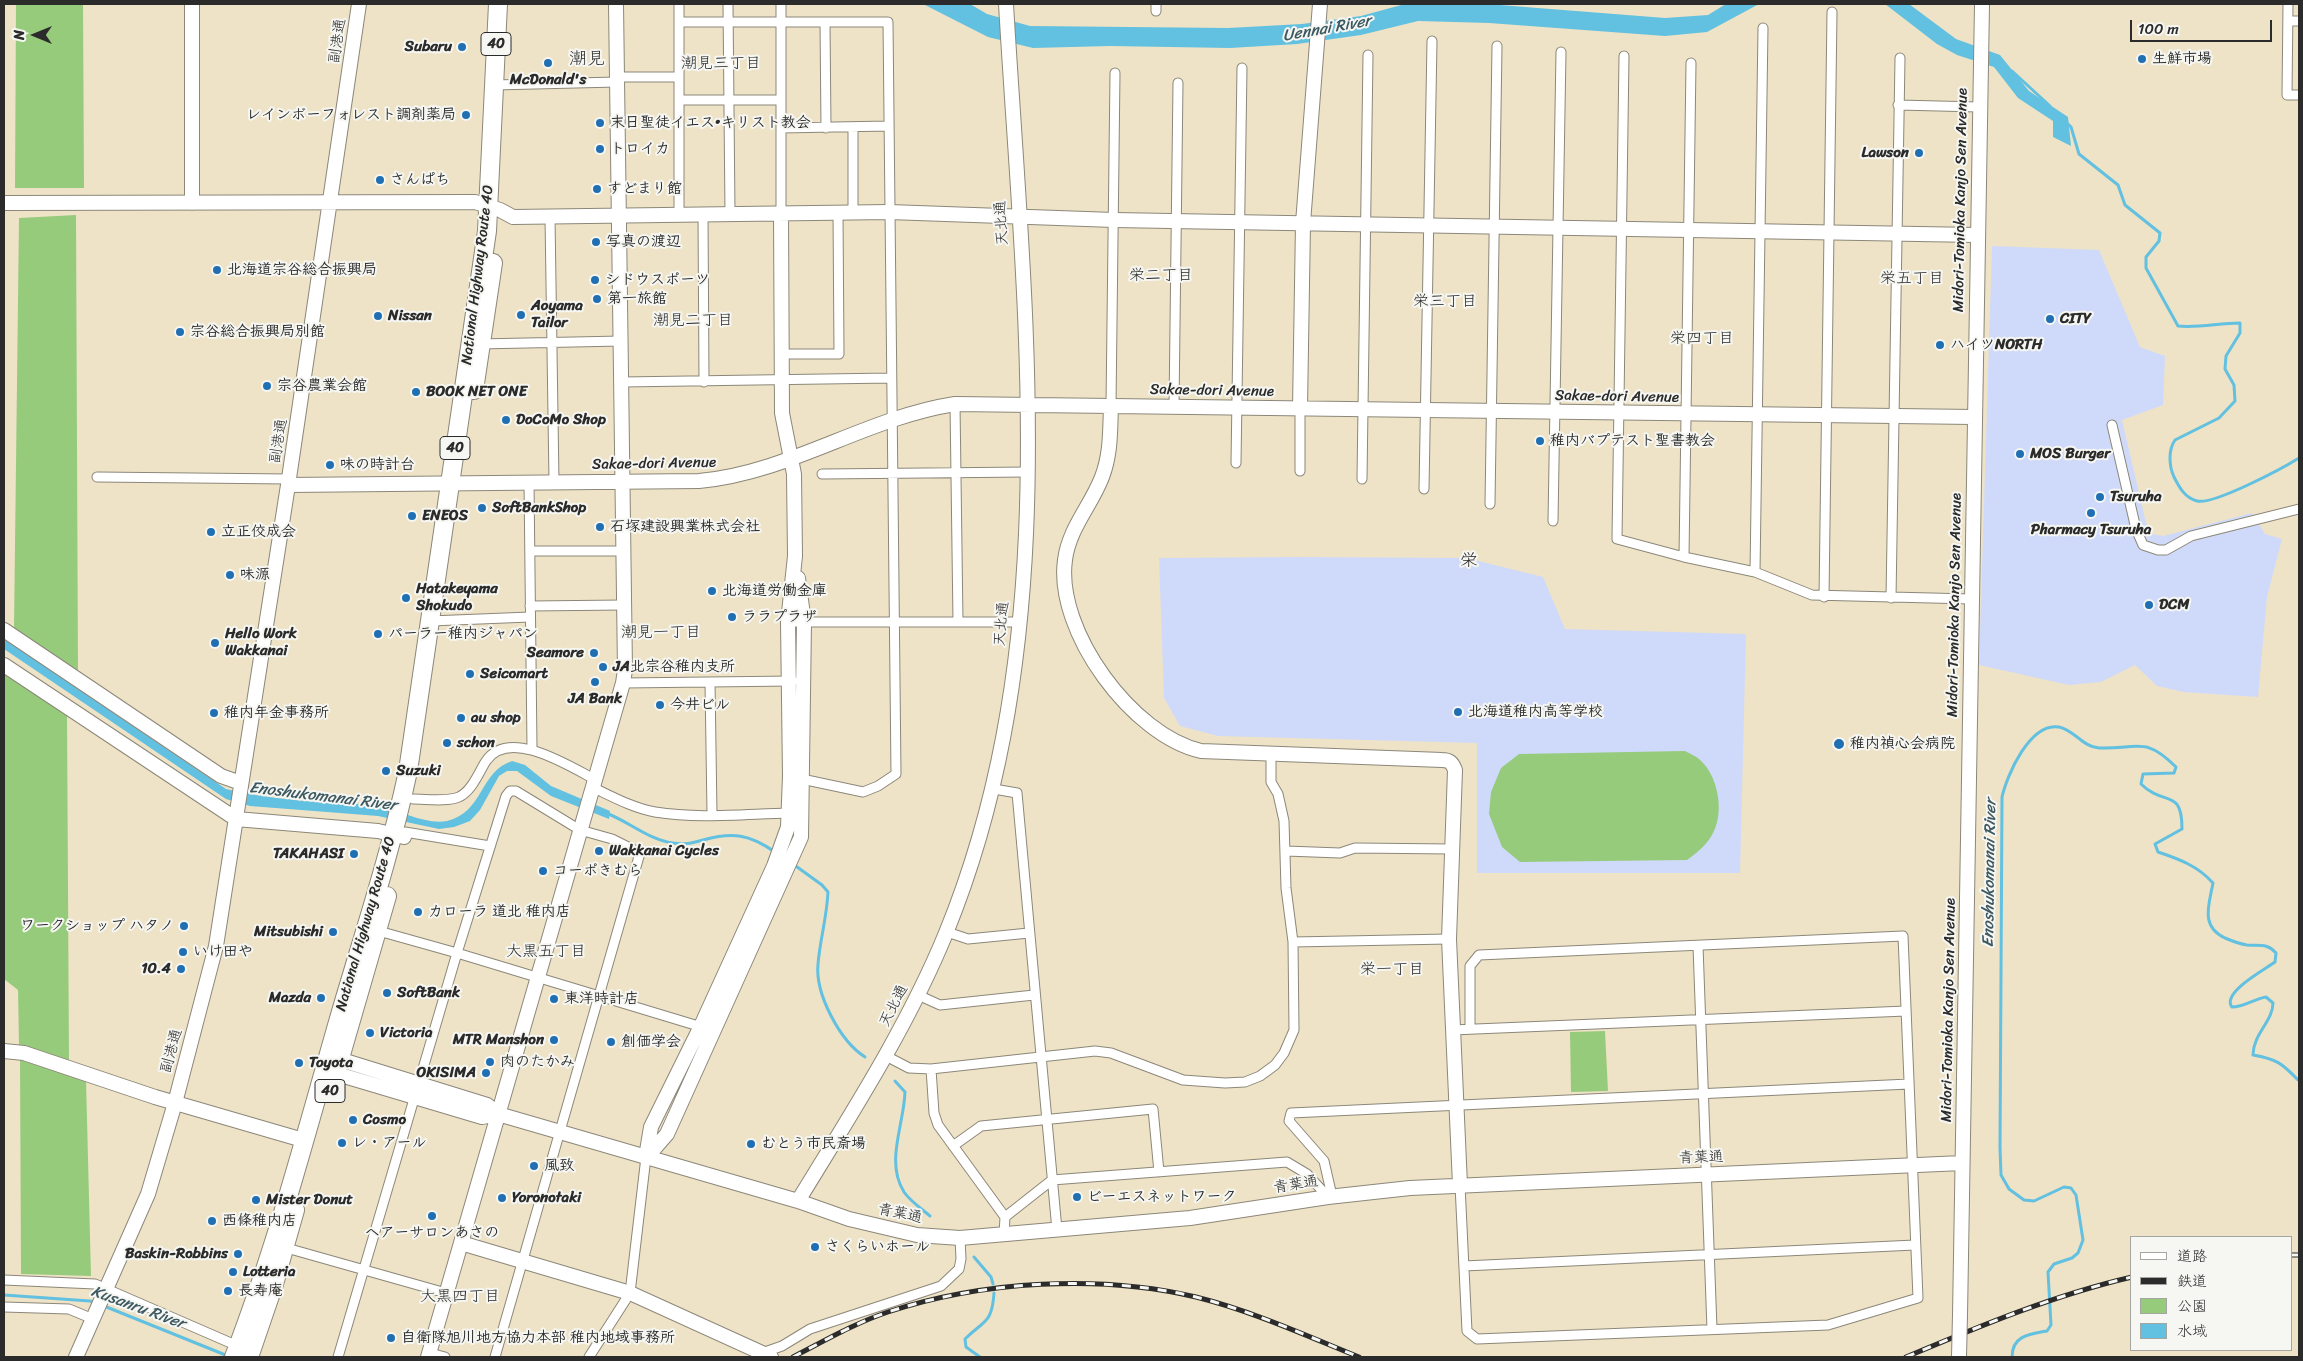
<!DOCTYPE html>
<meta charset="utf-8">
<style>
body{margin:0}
#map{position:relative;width:2303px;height:1361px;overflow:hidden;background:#eee3c7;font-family:Sriracha,"Klee One",sans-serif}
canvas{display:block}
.frame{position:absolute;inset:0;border:5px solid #2b2b2b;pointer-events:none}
.legend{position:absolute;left:2130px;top:1236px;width:162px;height:115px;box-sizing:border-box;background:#f6f6f2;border:1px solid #a5a5a2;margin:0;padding:6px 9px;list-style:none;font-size:15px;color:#2b2b2b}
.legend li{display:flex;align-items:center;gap:10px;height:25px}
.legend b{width:25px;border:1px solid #a5a5a2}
.north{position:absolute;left:10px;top:10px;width:50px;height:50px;-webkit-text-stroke:4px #f6f6f2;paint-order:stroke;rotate:270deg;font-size:14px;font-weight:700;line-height:20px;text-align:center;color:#2b2b2b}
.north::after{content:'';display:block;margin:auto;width:18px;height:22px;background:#2b2b2b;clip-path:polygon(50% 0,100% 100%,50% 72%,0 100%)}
.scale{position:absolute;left:2130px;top:20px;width:142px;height:22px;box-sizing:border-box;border:2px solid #2b2b2b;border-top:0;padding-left:6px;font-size:15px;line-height:18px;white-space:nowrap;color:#2b2b2b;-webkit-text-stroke:4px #f6f6f2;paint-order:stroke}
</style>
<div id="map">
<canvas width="2303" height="1361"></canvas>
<div class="frame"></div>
<ul class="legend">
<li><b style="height:6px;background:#fff"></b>道路</li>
<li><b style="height:6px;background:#2b2b2b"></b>鉄道</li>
<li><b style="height:14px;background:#97cb7c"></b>公園</li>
<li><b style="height:14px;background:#62c0e0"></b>水域</li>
</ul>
<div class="north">N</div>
<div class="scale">100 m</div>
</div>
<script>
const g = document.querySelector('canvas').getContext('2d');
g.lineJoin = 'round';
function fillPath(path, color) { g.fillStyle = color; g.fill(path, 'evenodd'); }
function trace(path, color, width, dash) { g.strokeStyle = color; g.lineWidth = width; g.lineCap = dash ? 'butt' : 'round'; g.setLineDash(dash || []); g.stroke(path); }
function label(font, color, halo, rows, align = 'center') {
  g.font = font + ' Sriracha,"Klee One",sans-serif'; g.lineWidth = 4; g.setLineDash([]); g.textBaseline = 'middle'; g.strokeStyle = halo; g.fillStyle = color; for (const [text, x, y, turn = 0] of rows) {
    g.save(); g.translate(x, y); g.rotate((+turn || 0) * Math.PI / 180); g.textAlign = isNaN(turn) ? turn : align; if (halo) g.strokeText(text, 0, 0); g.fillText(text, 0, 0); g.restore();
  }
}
fillPath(new Path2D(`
 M1992,246L2099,250L2140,347L2165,356L2163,405L2122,420L2146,523L2152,534L2163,536L2252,513L2265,534L2282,539L2267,597L2258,697L2183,692L2157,686L2135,665L2101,682L2069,685L1979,665Z
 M1297,557L1466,558L1543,577L1565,629L1746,634L1740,873H1477V743L1218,736L1180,726L1164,698L1159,558Z`), '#cfdafa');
fillPath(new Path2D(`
 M16,4H83L84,188H15Z
 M76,215L78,672L14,628L19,218Z
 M4,673L67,712L69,1061L19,1045L18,990L4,979Z
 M1685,751C1690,754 1696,756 1699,759C1718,775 1724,810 1714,831C1708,844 1698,852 1687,860L1520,862L1502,847L1489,814L1491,792L1501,768L1519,754Z
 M1605,1031L1608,1091L1571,1092L1570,1032Z
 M20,1060L86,1080L91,1276L21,1274Z`), '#97cb7c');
fillPath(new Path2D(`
 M923,4H970L987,14L1030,26L1228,28L1302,24L1361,16L1405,4H1487L1665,18L1708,15L1726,4H1759L1707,32L1665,36L1489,23L1418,21L1361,35L1297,44L1230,48L1110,46L1033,48L988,37Z
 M1885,4H1909L1956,39L2000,55L2029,91L2068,117L2071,146L2053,137V121L2018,98L1994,67L1957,55L1937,44Z
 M4,639L226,789C259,797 294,800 327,803C345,805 364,802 381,806C401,811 426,825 447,821C484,812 479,772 512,761L525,765L551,786L610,811L609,819L551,796L517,771H507L499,776L480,810L470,821L454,827L439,829L378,816L250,806L226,799L4,649Z`), '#62c0e0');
trace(new Path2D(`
 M2012,71L2050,106
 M2066,122L2071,127L2079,154L2118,185L2125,205L2160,233L2159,241L2146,257V268L2178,326C2199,328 2219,323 2240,323V333L2226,356L2225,369L2234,385L2235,401L2219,418L2175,440C2168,450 2169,466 2174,477C2179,487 2185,498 2197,501C2214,505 2283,468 2299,458
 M606,813C628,821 649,840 673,843C684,845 692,843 703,840C733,832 749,834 775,852
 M793,864L822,885L828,892C827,916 820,940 818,964C815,994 840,1041 865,1057
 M895,1081L905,1092C904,1125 885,1162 904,1192C910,1201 922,1209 930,1216
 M974,1257L991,1277L993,1284
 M4,1295L90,1301L96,1303
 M104,1306L228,1356
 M980,1357L966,1347L965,1339C984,1320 992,1324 994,1293
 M2012,1357C2012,1336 2029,1334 2047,1331L2051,1325L2048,1272L2054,1264L2072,1258L2078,1253L2083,1240L2076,1195L2071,1188L2064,1187L2034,1201L2024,1200L2009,1189L2001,1175L2000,1148L2002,797C2007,775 2030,722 2059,727C2074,730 2083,747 2099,748C2139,749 2145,736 2176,767L2174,773L2143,774L2141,784C2164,807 2182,787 2182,829L2155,844L2158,852C2179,859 2198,866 2213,883C2209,905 2200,926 2225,938C2232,941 2239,944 2247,945C2260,946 2267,943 2276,953L2275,962C2264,970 2221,993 2232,1007C2244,1007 2254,999 2266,997L2273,1003C2273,1021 2253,1034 2253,1055C2276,1059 2282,1063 2298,1080L2299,1078`), '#62c0e0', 3);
const street = new Path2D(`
 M728,4L730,214
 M781,4V213
 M1156,4V11
 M2288,4L2287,95H2299
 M2288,21H2299
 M679,22H888L896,774L878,786L863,792L797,778
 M825,22L826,128
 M1624,56L1617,539L1684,557L1755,572L1812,595L1971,599
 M617,77H679
 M494,85L617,82
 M679,100H781
 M1898,105L1979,107
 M853,127V213
 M781,128L889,126
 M679,214V4
 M703,214L704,382
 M550,217L554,482
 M479,344L621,341
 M781,354H839L838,213
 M622,382L891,378
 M955,404L958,622
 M1111,406L1115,73
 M1174,407L1178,83
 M2112,425L2136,529L2143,545L2158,550H2166L2191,536L2299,509
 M1236,463L1242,68
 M1300,471V408
 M822,474L1029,472
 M97,477L289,479
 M1362,479L1368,55
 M529,483L532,748
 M1424,489L1432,41
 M1490,504L1497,46
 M1553,521L1561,52
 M530,551H624
 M1684,557L1691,63
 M1755,572L1763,28
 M1824,597L1832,12
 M1891,598L1900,58
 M530,606L624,605
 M430,621L530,617
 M788,622H1019
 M710,682L712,814
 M623,683L793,681
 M594,788C613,797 633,808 655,812C698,819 745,814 789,813
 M994,789L1017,793L1057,1230
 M413,799C426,799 447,802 459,797C472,791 479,772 486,761C509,727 569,766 596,780
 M405,832L490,846
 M1286,851L1340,853L1355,848L1452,849
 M375,930L457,953L705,1028
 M947,932L968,939L1029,933
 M1293,942L1449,939
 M1698,946L1712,1329
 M918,995L940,1005L1034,995
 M1452,1030L1906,1011
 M886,1056L909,1068L931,1069
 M953,1146L981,1126L1153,1109L1159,1172
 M1460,1185L1467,1331L1477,1339L1828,1325L1918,1298L1903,936L1479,955L1470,966V1029
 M1332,1196L1324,1161L1289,1121L1291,1113L1909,1084
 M1005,1217L938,1125L934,1113L931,1069L1095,1051L1111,1053L1183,1080L1225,1083L1245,1082L1260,1076L1275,1065L1284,1053L1294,1030L1293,942L1286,888L1284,821L1278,794L1271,782V754
 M1004,1235L1005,1217L1052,1180L1287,1162L1307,1174L1328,1197
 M283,1247L446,1293
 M1464,1266L1915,1245
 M4,1280L95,1284L240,1347
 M4,1307L69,1309L93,1319
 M430,1353L445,1357
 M762,1353L782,1346L810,1329L941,1286L959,1269L961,1259L960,1238
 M338,1357L457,953L506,796L510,791H516L580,830L612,839L640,853L495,1357
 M589,1357L630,1293L646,1157`);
const secondary = new Path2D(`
 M4,203L475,202L500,210L513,217L889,212L1114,220L1976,235
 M192,203V4
 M1111,406C1110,430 1111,454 1102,477C1091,506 1069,528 1065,560C1055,631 1133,736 1201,751L1442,760C1449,760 1452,762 1455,770L1449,939L1460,1185
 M1300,408L1303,223L1320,4
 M288,485L699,481C789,473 865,418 955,404L1974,417
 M4,630L221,776L241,783
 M4,665L236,819L378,831L404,837
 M4,1051L24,1053L155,1097L303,1140
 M332,1057L487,1105L498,1114L798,1201L849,1219L917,1235L960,1238L1190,1218L1328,1197L1410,1188L1962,1163
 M324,1070L482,1117L498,1114
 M646,1157L651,1127L701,1026L774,866L788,827L790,776L788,622L795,556L794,474L782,413L781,213
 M647,1157L667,1134L801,837L804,622L798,578
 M798,1201C851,1114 907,1028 946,933C1066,639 1024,312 1006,4
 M461,1243L630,1293L771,1357
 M1960,1315L1982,4
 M76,1357L148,1194L175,1103L216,946L288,485L359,4
 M428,1357L623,683L625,670L616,4`);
const highway = new Path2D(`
 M474,390L493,263
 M338,1065L387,896
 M234,1357C276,1248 306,1134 338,1022C362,939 390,856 408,771L487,231L498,4
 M249,1357L274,1284L295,1210`);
trace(street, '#8c8779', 11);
trace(secondary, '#8c8779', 16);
trace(highway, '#8c8779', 20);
trace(street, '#fff', 9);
trace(secondary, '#fff', 14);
trace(highway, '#fff', 18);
const rail = new Path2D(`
 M2292,1255H2299
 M793,1357C824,1341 855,1323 888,1312C982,1281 1100,1274 1196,1297C1252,1311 1305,1335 1359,1357
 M1906,1357C1980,1326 2054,1295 2132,1277`);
trace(rail, '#2b2b2b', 5);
trace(rail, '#f6f6f2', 3, [9]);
const secondaryBridge = new Path2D(`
 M1959,1357L1960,1315`);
trace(secondaryBridge, '#8c8779', 16, []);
trace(secondaryBridge, '#fff', 14);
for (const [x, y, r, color] of [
 [462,47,5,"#1f6fb2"],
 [2142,59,5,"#1f6fb2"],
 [548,63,5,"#1f6fb2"],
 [466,115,5,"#1f6fb2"],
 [600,123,5,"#1f6fb2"],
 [600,149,5,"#1f6fb2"],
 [1919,153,5,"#1f6fb2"],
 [380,180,5,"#1f6fb2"],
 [597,189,5,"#1f6fb2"],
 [596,242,5,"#1f6fb2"],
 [217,270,5,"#1f6fb2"],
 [595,280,5,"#1f6fb2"],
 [597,299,5,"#1f6fb2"],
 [521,315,5,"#1f6fb2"],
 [378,316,5,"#1f6fb2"],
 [2050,319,5,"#1f6fb2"],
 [180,332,5,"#1f6fb2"],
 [1940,345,5,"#1f6fb2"],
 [267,386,5,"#1f6fb2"],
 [416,392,5,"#1f6fb2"],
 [506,420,5,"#1f6fb2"],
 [1540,441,5,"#1f6fb2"],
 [2020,454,5,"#1f6fb2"],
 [330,465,5,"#1f6fb2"],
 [2100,497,5,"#1f6fb2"],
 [482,508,5,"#1f6fb2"],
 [2091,513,5,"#1f6fb2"],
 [412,516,5,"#1f6fb2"],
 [600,527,5,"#1f6fb2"],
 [211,532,5,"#1f6fb2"],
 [230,575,5,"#1f6fb2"],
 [712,591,5,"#1f6fb2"],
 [406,598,5,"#1f6fb2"],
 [2149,605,5,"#1f6fb2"],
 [732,617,5,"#1f6fb2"],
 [378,634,5,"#1f6fb2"],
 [215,643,5,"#1f6fb2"],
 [594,653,5,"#1f6fb2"],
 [603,667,5,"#1f6fb2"],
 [470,674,5,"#1f6fb2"],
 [595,682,5,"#1f6fb2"],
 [660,705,5,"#1f6fb2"],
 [1458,712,5,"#1f6fb2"],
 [214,713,5,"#1f6fb2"],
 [461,718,5,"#1f6fb2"],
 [447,743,5,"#1f6fb2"],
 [1839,744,6,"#1f6fb2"],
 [386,771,5,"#1f6fb2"],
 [599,851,5,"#1f6fb2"],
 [354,854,5,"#1f6fb2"],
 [543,871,5,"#1f6fb2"],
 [418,912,5,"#1f6fb2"],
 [184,926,5,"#1f6fb2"],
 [333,932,5,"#1f6fb2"],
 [183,952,5,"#1f6fb2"],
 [181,969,5,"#1f6fb2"],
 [387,993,5,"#1f6fb2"],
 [321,998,5,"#1f6fb2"],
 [554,999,5,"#1f6fb2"],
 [370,1033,5,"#1f6fb2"],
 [554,1040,5,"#1f6fb2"],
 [611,1042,5,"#1f6fb2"],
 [490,1062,5,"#1f6fb2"],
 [299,1063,5,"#1f6fb2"],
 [486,1073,5,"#1f6fb2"],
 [353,1120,5,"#1f6fb2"],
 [342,1143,5,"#1f6fb2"],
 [751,1144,5,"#1f6fb2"],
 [534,1166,5,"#1f6fb2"],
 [1077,1197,5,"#1f6fb2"],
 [502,1198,5,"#1f6fb2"],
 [256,1200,5,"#1f6fb2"],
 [432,1216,5,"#1f6fb2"],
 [212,1221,5,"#1f6fb2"],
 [815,1247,5,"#1f6fb2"],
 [238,1254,5,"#1f6fb2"],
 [233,1272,5,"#1f6fb2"],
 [228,1291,5,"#1f6fb2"],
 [391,1338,5,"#1f6fb2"]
]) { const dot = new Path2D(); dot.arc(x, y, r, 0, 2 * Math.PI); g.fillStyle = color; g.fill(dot); trace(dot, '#f6f6f2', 2); }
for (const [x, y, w] of [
 [496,44,30],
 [455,448,30],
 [330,1091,30]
]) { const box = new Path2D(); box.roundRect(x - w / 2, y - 11.5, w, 23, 4); g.fillStyle = '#f6f6f2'; g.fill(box); trace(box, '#2b2b2b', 1); }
label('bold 14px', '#2b2b2b', null, [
 ["40",496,44],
 ["40",455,448],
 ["40",330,1091]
]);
label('15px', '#2b2b2b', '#f6f6f2', [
 ["副港通",338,41,-82],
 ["Midori-Tomioka Kanjo Sen Avenue",1961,200,-89],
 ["天北通",1002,223,-93],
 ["National Highway Route 40",478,275,-83],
 ["Sakae-dori Avenue",1212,391,1],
 ["Sakae-dori Avenue",1617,397,1],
 ["副港通",279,441,-81],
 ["Sakae-dori Avenue",654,464,-1],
 ["Midori-Tomioka Kanjo Sen Avenue",1955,605,-89],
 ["天北通",1002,624,-85],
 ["National Highway Route 40",366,924,-74],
 ["天北通",894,1006,-63],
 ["Midori-Tomioka Kanjo Sen Avenue",1949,1010,-89],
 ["副港通",172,1051,-75],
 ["青葉通",1701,1158,-2],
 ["青葉通",1296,1185,-9],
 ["青葉通",900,1214,12]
]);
label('bold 15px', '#2b2b2b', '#f6f6f2', [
 ["Subaru",452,47,"right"],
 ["生鮮市場",2152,59],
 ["McDonald's",548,80,"center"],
 ["レインボーフォレスト調剤薬局",456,115,"right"],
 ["末日聖徒イエス•キリスト教会",610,123],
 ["トロイカ",610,149],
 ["Lawson",1909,153,"right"],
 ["さんぱち",390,180],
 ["すどまり館",607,189],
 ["写真の渡辺",606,242],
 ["北海道宗谷総合振興局",227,270],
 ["シドウスポーツ",605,280],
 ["第一旅館",607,299],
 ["Aoyama",531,306],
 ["Tailor",531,323],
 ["Nissan",388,316],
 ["CITY",2060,319],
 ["宗谷総合振興局別館",190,332],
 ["ハイツNORTH",1950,345],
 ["宗谷農業会館",277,386],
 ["BOOK NET ONE",426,392],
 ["DoCoMo Shop",516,420],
 ["稚内バプテスト聖書教会",1550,441],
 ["MOS Burger",2030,454],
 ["味の時計台",340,465],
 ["Tsuruha",2110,497],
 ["SoftBankShop",492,508],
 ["ENEOS",422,516],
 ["石塚建設興業株式会社",610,527],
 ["Pharmacy Tsuruha",2091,530,"center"],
 ["立正佼成会",221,532],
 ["味源",240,575],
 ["Hatakeyama",416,589],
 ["Shokudo",416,606],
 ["北海道労働金庫",722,591],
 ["DCM",2159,605],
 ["ララプラザ",742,617],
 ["Hello Work",225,634],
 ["Wakkanai",225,651],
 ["パーラー稚内ジャパン",388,634],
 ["Seamore",584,653,"right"],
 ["JA北宗谷稚内支所",613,667],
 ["Seicomart",480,674],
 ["JA Bank",595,699,"center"],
 ["今井ビル",670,705],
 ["北海道稚内高等学校",1468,712],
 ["稚内年金事務所",224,713],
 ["au shop",471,718],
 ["schon",457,743],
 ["稚内禎心会病院",1850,744],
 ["Suzuki",396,771],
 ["Wakkanai Cycles",609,851],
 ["TAKAHASI",344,854,"right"],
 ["コーポきむら",553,871],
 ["カローラ 道北 稚内店",428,912],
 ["ワークショップ ハタノ",174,926,"right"],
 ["Mitsubishi",323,932,"right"],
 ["いけ田や",193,952],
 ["10.4",171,969,"right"],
 ["SoftBank",397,993],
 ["Mazda",311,998,"right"],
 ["東洋時計店",564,999],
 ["Victoria",380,1033],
 ["MTR Manshon",544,1040,"right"],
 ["創価学会",621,1042],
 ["肉のたかみ",500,1062],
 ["Toyota",309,1063],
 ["OKISIMA",476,1073,"right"],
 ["Cosmo",363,1120],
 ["レ・アール",352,1143],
 ["むとう市民斎場",761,1144],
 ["風致",544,1166],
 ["ビーエスネットワーク",1087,1197],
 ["Yoronotaki",512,1198],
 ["Mister Donut",266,1200],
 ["西條稚内店",222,1221],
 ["ヘアーサロンあさの",432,1233,"center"],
 ["さくらいホール",825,1247],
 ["Baskin-Robbins",228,1254,"right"],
 ["Lotteria",243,1272],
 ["長寿庵",238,1291],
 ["自衛隊旭川地方協力本部 稚内地域事務所",401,1338]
], 'left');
label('italic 16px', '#3c5861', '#f6f6f2', [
 ["Uennai River",1327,29,-10],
 ["Enoshukomanai River",323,797,7],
 ["Enoshukomanai River",1990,873,-89],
 ["Kusanru River",138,1308,20]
]);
label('16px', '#2b2b2b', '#f6f6f2', [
 ["潮見三丁目",721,64],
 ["栄二丁目",1161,276],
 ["栄五丁目",1912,279],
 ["栄三丁目",1445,302],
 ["潮見二丁目",693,321],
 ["栄四丁目",1702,339],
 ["潮見一丁目",661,633],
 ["大黒五丁目",546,952],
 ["栄一丁目",1392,970],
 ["大黒四丁目",460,1297]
]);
label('18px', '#2b2b2b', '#f6f6f2', [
 ["潮見",587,59],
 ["栄",1469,561]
]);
</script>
